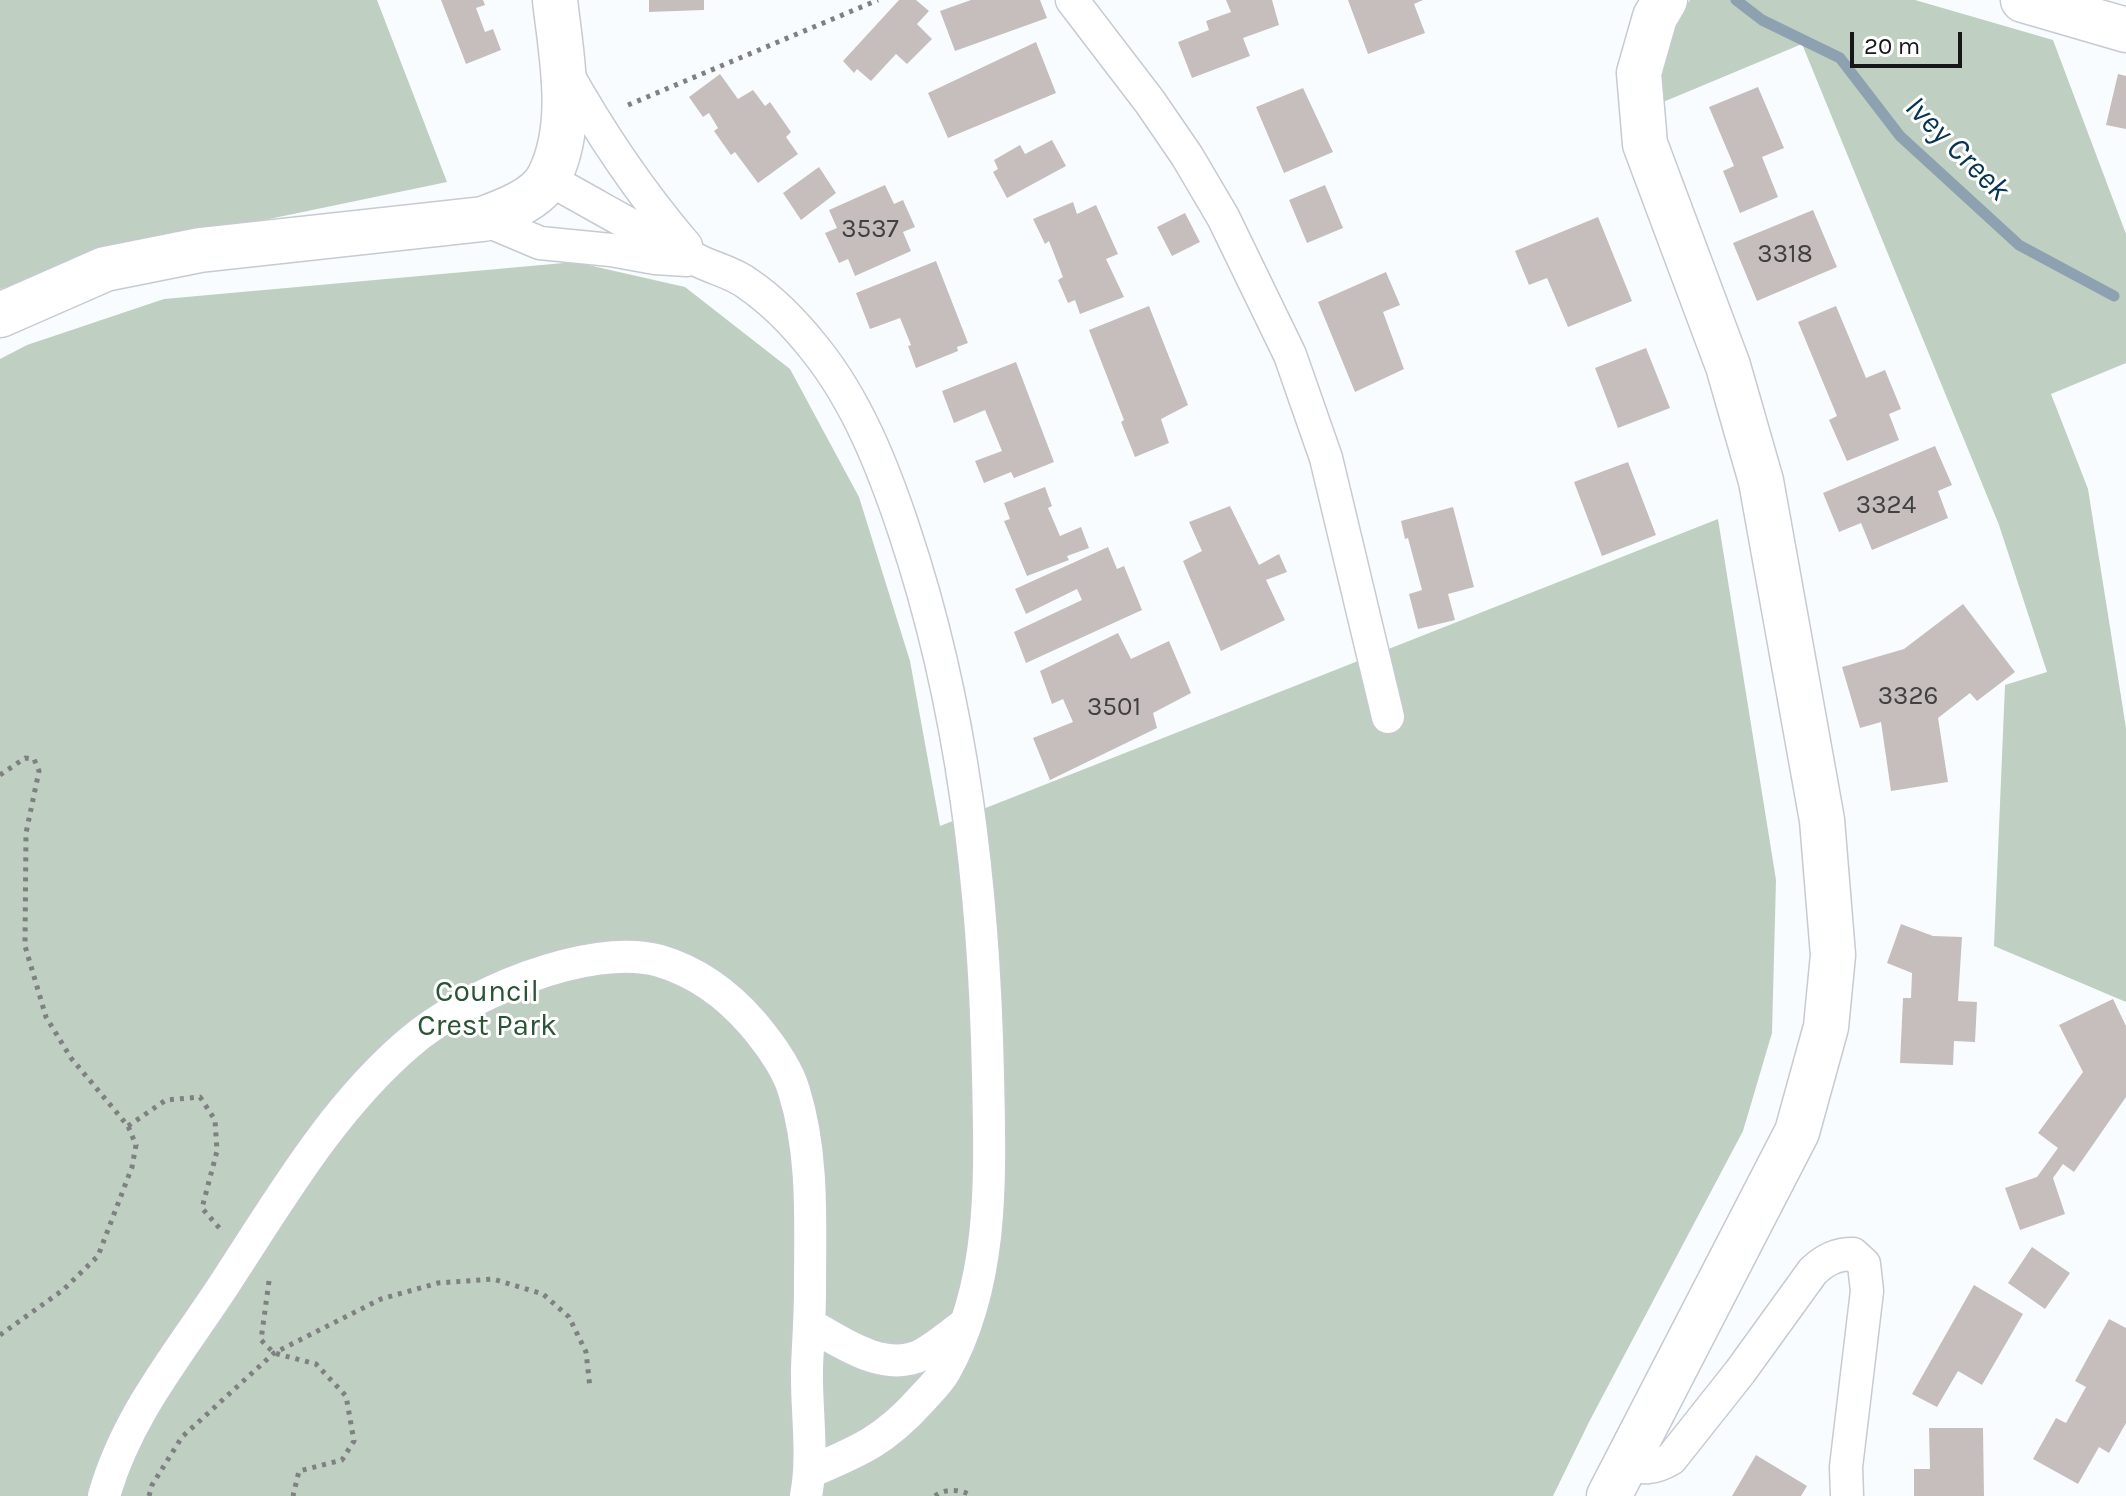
<!DOCTYPE html>
<style>
body{margin:0}
#map{position:relative;width:2126px;height:1496px;overflow:hidden;background:#f9fcfe;font-family:Karla,sans-serif}
canvas{display:block}
.scale{position:absolute;left:1850px;top:32px;width:112px;height:36px;box-sizing:border-box;border:4px solid #161719;border-top:0;padding-left:10px;font-size:24px;line-height:28px;white-space:nowrap;color:#161719;-webkit-text-stroke:6px #fff;paint-order:stroke}
</style>
<div id="map">
<canvas width="2126" height="1496"></canvas>
<div class="scale">20 m</div>
</div>
<script>
const g = document.querySelector('canvas').getContext('2d');
g.lineJoin = 'round';
function fillPath(path, color) { g.fillStyle = color; g.fill(path, 'evenodd'); }
function trace(path, color, width, dash) { g.strokeStyle = color; g.lineWidth = width; g.lineCap = dash ? 'butt' : 'round'; g.setLineDash(dash || []); g.stroke(path); }
function label(font, color, halo, rows, align = 'center') {
  g.font = font + ' Karla,sans-serif'; g.lineWidth = 6; g.setLineDash([]); g.textBaseline = 'middle'; g.strokeStyle = halo; g.fillStyle = color; for (const [text, x, y, turn = 0] of rows) {
    g.save(); g.translate(x, y); g.rotate((+turn || 0) * Math.PI / 180); g.textAlign = isNaN(turn) ? turn : align; if (halo) g.strokeText(text, 0, 0); g.fillText(text, 0, 0); g.restore();
  }
}
fillPath(new Path2D(`
 M0,0H377L447,182L120,250L0,289Z
 M1690,0H1915L2053,40L2126,234V363L2051,394L2088,489L2126,728V1002L1994,946L2005,685L2047,672L1999,525L1802,44L1656,105C1656,70 1669,28 1690,0Z
 M575,262L685,287L790,369L859,497L910,661L940,826L1718,519L1776,880L1772,1033L1743,1131L1589,1422L1553,1496H0V359L27,345L164,299Z`), '#bfcfc1');
trace(new Path2D(`
 M1736,0L1762,20L1840,58L1900,136L2019,245L2114,296`), '#8ea1b1', 11);
fillPath(new Path2D(`
 M441,0H483L485,5L476,8L485,32L493,29L501,50L466,64Z
 M649,0H704V10L649,12Z
 M899,0H916L929,11L917,24L932,39L907,64L896,54L871,81L857,69L854,73L843,61Z
 M971,0H1040L1047,18L955,51L940,11Z
 M1226,0H1272L1279,25L1243,38L1250,56L1192,78L1178,42L1209,30L1206,21L1231,12Z
 M1348,0H1423L1414,4L1425,33L1368,54Z
 M1036,42L1056,93L948,138L928,93Z
 M720,74L738,99L753,90L765,106L770,102L791,132L786,137L798,154L758,183L735,152L731,155L714,131L718,128L709,113L703,117L689,97Z
 M2118,74L2126,76V129L2106,125Z
 M1758,87L1784,148L1762,157L1778,197L1740,213L1723,171L1734,166L1709,107Z
 M1303,88L1333,152L1284,173L1256,107Z
 M1052,140L1066,166L1007,198L993,172L998,169L994,160L1020,145L1025,154Z
 M819,167L836,193L801,220L783,193Z
 M885,185L894,204L903,200L915,227L903,232L911,251L855,276L848,259L839,263L825,233L837,228L829,210Z
 M1325,185L1343,228L1307,243L1289,200Z
 M1073,202L1077,214L1096,205L1118,254L1106,259L1124,297L1080,314L1075,300L1068,303L1058,280L1063,277L1049,241L1045,244L1033,219Z
 M1813,210L1837,267L1757,301L1733,243Z
 M1185,213L1200,242L1172,256L1157,227Z
 M1598,217L1632,301L1568,327L1547,278L1529,285L1515,251Z
 M936,261L968,343L957,347L958,351L916,368L908,346L911,345L900,318L870,329L856,293Z
 M1386,272L1400,305L1383,312L1404,369L1355,392L1318,302Z
 M1149,306L1188,405L1161,419L1169,443L1135,457L1121,422L1124,420L1089,330Z
 M1836,306L1866,378L1885,370L1901,409L1889,414L1899,440L1847,461L1829,420L1837,416L1798,322Z
 M1646,348L1670,408L1618,428L1595,368Z
 M1016,362L1054,462L1014,478L1011,472L984,483L975,461L1002,451L985,410L954,423L942,391Z
 M1935,446L1952,485L1938,491L1948,518L1872,550L1861,523L1839,532L1823,493Z
 M1628,462L1656,535L1602,556L1574,482Z
 M1045,487L1052,506L1048,508L1060,536L1081,527L1089,548L1067,556L1069,560L1027,576L1004,521L1010,519L1004,503Z
 M1230,506L1259,565L1279,554L1287,572L1266,580L1285,620L1221,651L1183,561L1202,551L1189,522Z
 M1453,507L1474,587L1448,594L1455,620L1418,629L1409,594L1422,590L1408,538L1405,539L1401,521Z
 M1108,547L1117,569L1124,566L1142,610L1026,663L1014,632L1082,600L1077,589L1026,614L1015,589Z
 M1963,604L2015,672L1977,701L1970,693L1938,718L1948,782L1891,791L1881,722L1860,728L1842,667L1904,649Z
 M1118,633L1131,659L1169,641L1191,693L1153,713L1157,728L1050,780L1033,738L1073,722L1063,699L1052,704L1040,671Z
 M1901,924L1933,936L1962,937L1958,1001L1977,1002L1975,1042L1954,1041L1953,1065L1900,1063L1903,998H1911L1912,973L1887,963Z
 M2113,999L2126,1026V1097L2074,1172L2063,1164L2053,1178L2065,1214L2020,1230L2005,1188L2037,1177L2058,1148L2038,1133L2083,1072L2059,1025Z
 M2032,1247L2070,1273L2045,1309L2008,1283Z
 M1974,1285L2023,1314L1982,1385L1958,1371L1937,1407L1912,1394Z
 M2109,1319L2126,1328V1423L2109,1453L2099,1447L2078,1484L2033,1459L2056,1418L2066,1423L2086,1387L2075,1381Z
 M1929,1428H1983L1984,1496H1914V1469H1930Z
 M1756,1455L1807,1486L1801,1496H1732Z`), '#c6bebc');
const street = new Path2D(`
 M1072,0L1150,102L1187,156L1223,217L1290,355L1326,458L1388,717
 M565,70C600,133 639,191 686,246
 M548,179C598,206 648,236 699,261C715,269 734,273 748,284C773,301 796,325 815,349C857,401 883,467 904,530C963,706 984,890 988,1074C990,1175 995,1281 945,1371C939,1382 928,1392 920,1401C884,1441 859,1451 810,1472
 M483,219L540,243L611,250L655,258L687,260
 M811,1325C842,1343 886,1374 923,1354C938,1346 951,1334 965,1324
 M1624,1464C1644,1469 1654,1469 1671,1459L1740,1372L1813,1271C1826,1259 1837,1254 1853,1254L1864,1264L1867,1291L1846,1467L1847,1496
 M104,1496C128,1411 184,1348 231,1274C283,1194 335,1106 409,1043C463,996 589,941 660,961C697,972 728,995 753,1024C769,1043 787,1067 794,1091C814,1155 810,1223 810,1289C810,1316 808,1342 807,1368C806,1411 814,1454 806,1496`);
const secondary = new Path2D(`
 M2023,0L2126,30
 M0,315L105,269L200,250L483,219C505,211 538,199 549,177C576,124 561,55 555,0
 M1609,1496L1797,1132L1826,1027L1833,955L1822,820L1761,481L1728,366L1645,144L1639,73L1655,17L1665,0`);
trace(street, '#c6cbd1', 35);
trace(secondary, '#c6cbd1', 47);
trace(new Path2D(`
 M628,105L878,0
 M0,775L25,758L34,759L39,771L26,833L25,946L46,1017L71,1058L128,1126L136,1145L132,1167L98,1256L63,1290L0,1335
 M128,1126L166,1100L200,1097L215,1120L217,1151L202,1208L221,1230
 M269,1281L261,1340L274,1353L316,1364L346,1396L354,1441L342,1460L299,1471L293,1496
 M149,1496L152,1485L182,1437L274,1353L381,1299L438,1283L493,1279L543,1294L569,1317L586,1352L590,1388
 M935,1496C945,1488 961,1489 972,1496`), '#7e8082', 5, [4, 6]);
trace(street, '#fff', 32);
trace(secondary, '#fff', 44);
label('26px', '#424142', null, [
 ["3537",870,230],
 ["3318",1785,255],
 ["3324",1886,506],
 ["3326",1908,697],
 ["3501",1114,708]
]);
label('30px', '#2a5435', '#fff', [
 ["Council",487,992],
 ["Crest Park",487,1026]
]);
label('italic 32px', '#063553', '#fff', [
 ["Ivey Creek",1957,149,45]
]);
</script>
